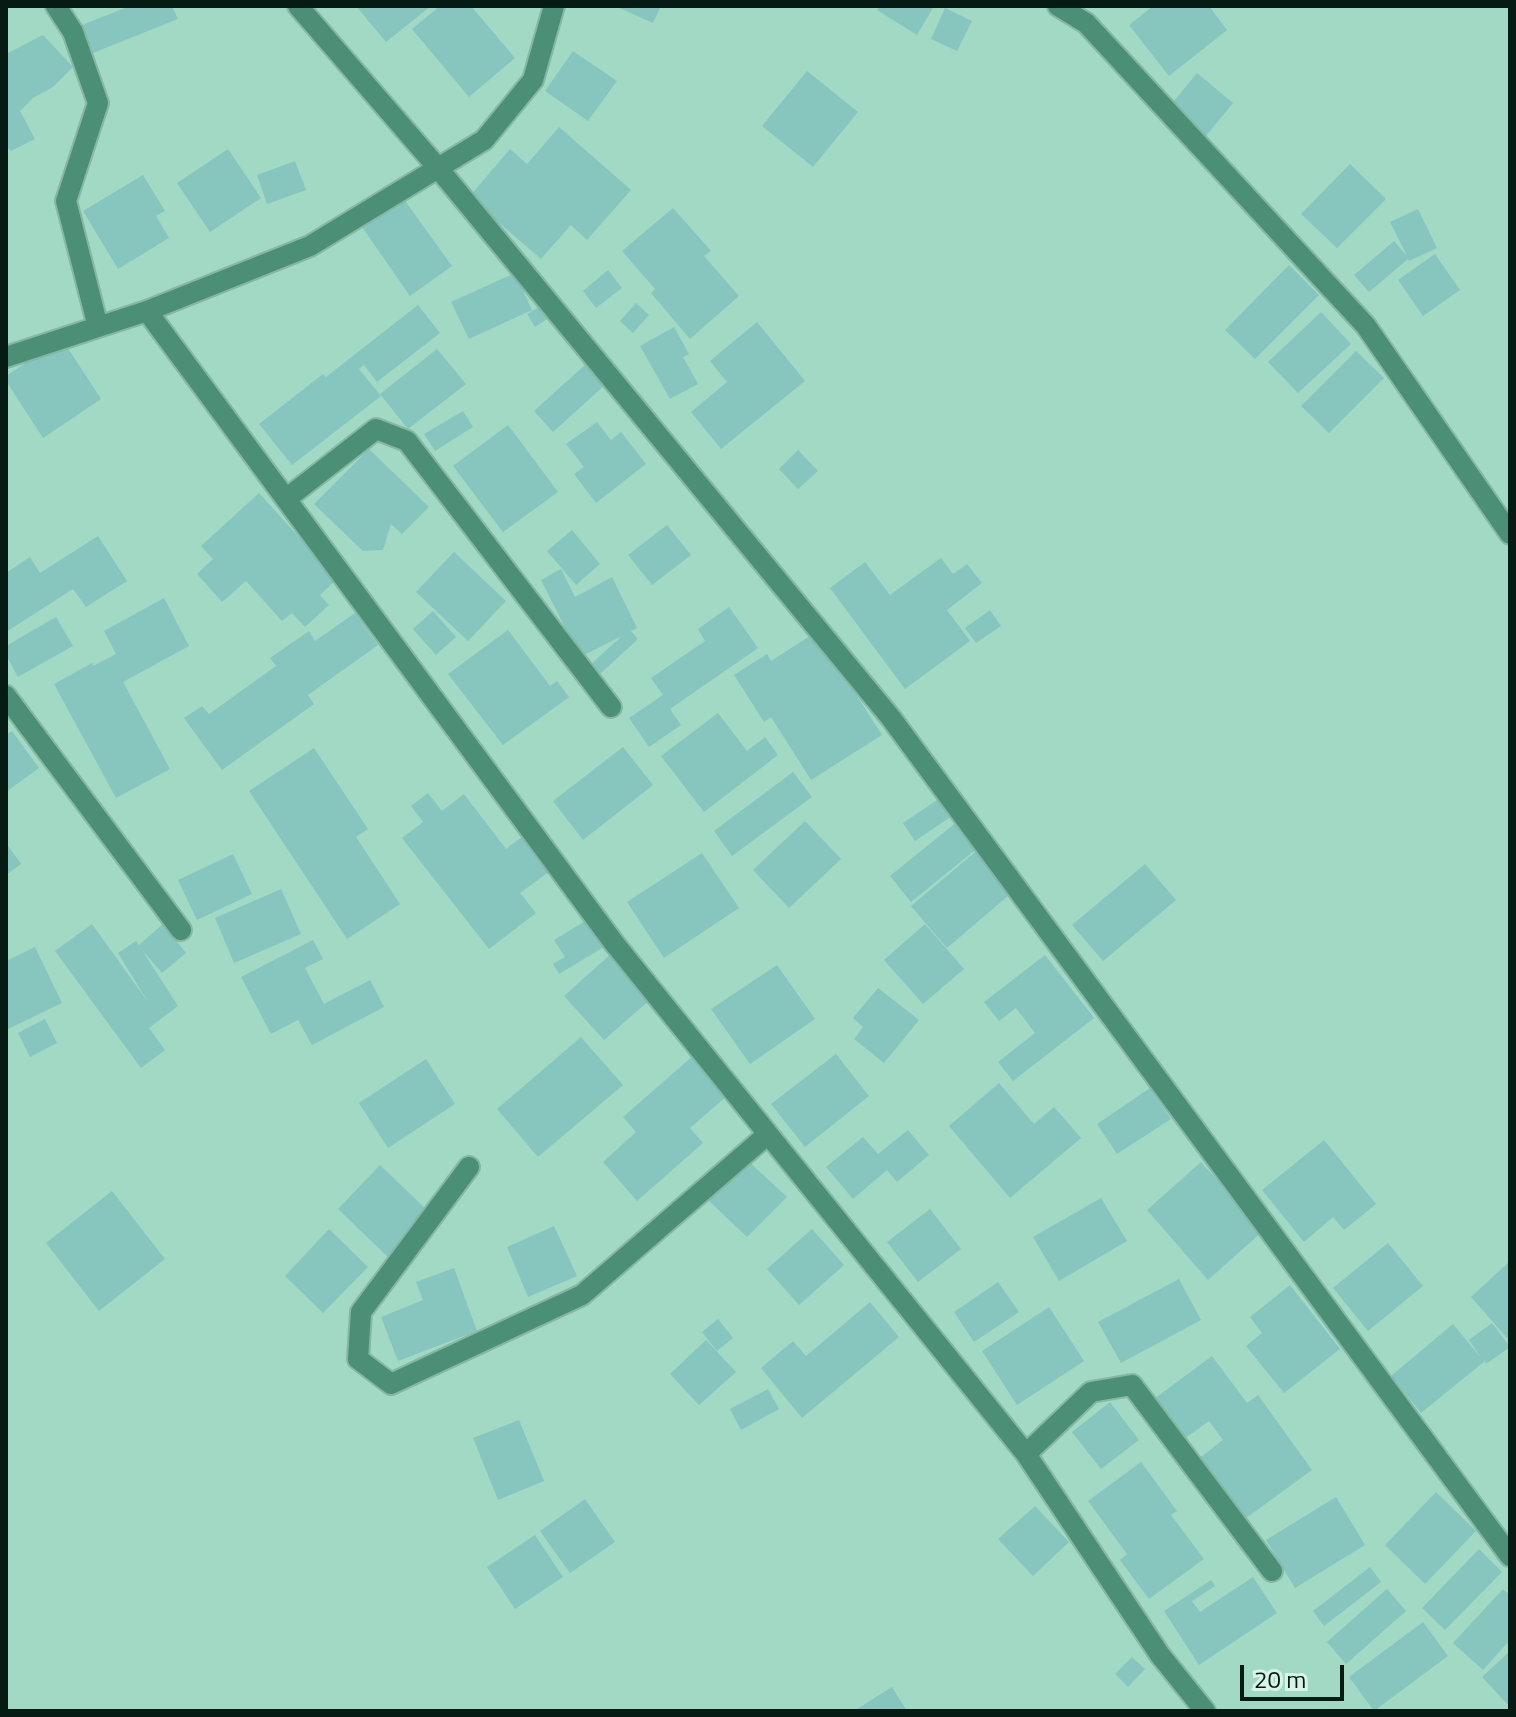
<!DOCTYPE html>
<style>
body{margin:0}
#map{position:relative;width:1516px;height:1717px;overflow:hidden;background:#a2d9c4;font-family:"Titillium Web",sans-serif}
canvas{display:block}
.frame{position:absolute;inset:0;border:8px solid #051b14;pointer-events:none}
.scale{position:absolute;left:1240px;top:1665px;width:104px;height:36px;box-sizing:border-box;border:4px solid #051b14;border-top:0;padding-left:10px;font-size:24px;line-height:28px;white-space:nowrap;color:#051b14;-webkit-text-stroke:6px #d8f3e8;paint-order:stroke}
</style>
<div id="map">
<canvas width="1516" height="1717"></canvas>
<div class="frame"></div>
<div class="scale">20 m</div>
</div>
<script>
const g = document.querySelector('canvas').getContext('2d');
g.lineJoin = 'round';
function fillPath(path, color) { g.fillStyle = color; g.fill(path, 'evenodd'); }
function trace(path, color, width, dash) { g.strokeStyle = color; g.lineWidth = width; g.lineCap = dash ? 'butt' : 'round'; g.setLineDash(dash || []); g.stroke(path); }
fillPath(new Path2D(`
 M130,6H172L178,19L93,53L82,25Z
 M356,6H431L386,42Z
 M440,6H471L515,58L469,97L412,29Z
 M615,6H661L653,23Z
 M879,6H934L917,35L877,10Z
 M1153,6H1209L1227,30L1169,76L1129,25Z
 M945,8L972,21L957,51L931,39Z
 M43,35L73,67L53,87L33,98L20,111L35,139L11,151L6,146V54Z
 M573,51L617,81L588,121L545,91Z
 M807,71L858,112L813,167L762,126Z
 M1197,73L1233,103L1206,136L1170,106Z
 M559,127L631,190L587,240L571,225L541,259L469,197L510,149L527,164Z
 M228,149L261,198L210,232L177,183Z
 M295,161L306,190L267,204L257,175Z
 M1350,164L1386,199L1337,248L1301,214Z
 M143,175L165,211L156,216L169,238L118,269L83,211Z
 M403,198L452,266L410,296L362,227Z
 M673,208L711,251L704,256L739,296L690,339L651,293L655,289L622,251Z
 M1418,209L1437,248L1409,261L1408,259L1369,292L1354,275L1394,241L1407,256L1390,222Z
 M1435,254L1460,290L1423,316L1398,280Z
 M1289,265L1319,295L1255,359L1225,330Z
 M608,270L622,288L596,308L583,291Z
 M515,273L532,310L469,339L451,302Z
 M636,303L649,315L633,333L620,321Z
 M544,304L552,316L535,327L527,314Z
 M418,305L440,333L377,382L364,365L359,369L381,396L292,465L259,424L323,374L326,377Z
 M1321,312L1351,344L1298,393L1268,362Z
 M757,322L805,381L721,449L691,412L727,382L710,361Z
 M674,327L689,354L683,357L698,384L670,399L640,346Z
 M62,339L101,399L43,438L6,381V376Z
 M437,349L466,384L408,429L380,394Z
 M1356,351L1384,378L1329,433L1301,406Z
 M586,364L605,385L553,432L534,411Z
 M463,411L473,427L435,451L424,434Z
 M597,422L611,440L621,432L646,464L596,503L574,474L584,467L566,444Z
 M508,425L558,492L503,532L453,466Z
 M369,449L429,507L402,534L391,524L383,550L363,551L314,504Z
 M798,450L818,471L798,489L779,469Z
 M259,493L337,579L320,595L329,605L305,627L292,613L282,621L246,581L222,602L197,574L213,559L201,546Z
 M667,525L691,555L652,585L628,555Z
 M572,530L600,564L576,585L547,551Z
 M98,536L127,581L86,607L73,589L6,632V573L30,557L40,573Z
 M454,552L506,601L468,641L416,592Z
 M941,558L953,574L967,564L982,583L947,610L970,641L905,689L830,588L865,562L890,595Z
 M561,569L575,597L612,577L637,628L631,631L638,639L600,674L591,664L622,636L580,657L541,580Z
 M164,598L189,646L123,682L170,769L116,798L54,684L92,663L93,666L116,654L104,631Z
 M729,607L758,648L670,709L681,725L649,747L629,718L663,695L651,678L705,641L698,629Z
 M990,610L1001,626L976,643L965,628Z
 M433,611L456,637L436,655L413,629Z
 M355,613L378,645L308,695L314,704L222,770L184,718L202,706L209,714L276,666L270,658L309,631L315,641Z
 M56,617L73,646L18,677L6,655V646Z
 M508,630L550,686L557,681L569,697L503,745L448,674Z
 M816,632L882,735L811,780L771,717L764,722L734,675L767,654L771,661Z
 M718,713L747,751L765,737L778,755L704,812L661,756Z
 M12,731L39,768L6,792V735Z
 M623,747L653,785L583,840L553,801Z
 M314,748L368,829L356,837L400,904L347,939L249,791Z
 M793,772L812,797L732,856L714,831Z
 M428,793L442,811L464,794L506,849L523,836L550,871L520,893L536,913L489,949L402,838L423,822L411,806Z
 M940,798L952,816L915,841L903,823Z
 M805,821L841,859L789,908L753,870Z
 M958,821L979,847L911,902L890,876Z
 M6,843L21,864L6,875Z
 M980,848L1015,890L947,948L911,906Z
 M702,853L739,908L664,958L627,902Z
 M233,854L252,894L197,920L178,880Z
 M1145,864L1176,900L1103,961L1072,925Z
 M281,889L301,934L234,963L215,918Z
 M587,920L604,947L559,974L553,964L565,957L554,940Z
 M92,924L148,1002L118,953L136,941L139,945L163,924L186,953L162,973L142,950L178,1006L149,1028L165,1050L141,1068L55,951Z
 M925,924L964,969L923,1004L884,960Z
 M313,940L323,959L305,968L324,1004L370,980L384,1007L312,1045L298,1020L271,1034L241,977Z
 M35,947L62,1003L6,1030V961Z
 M612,953L652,998L604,1040L564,996Z
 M1045,955L1094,1018L1013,1081L998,1062L1035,1033L1016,1008L999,1021L984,1002Z
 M777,965L815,1019L750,1064L711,1009Z
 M878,988L919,1020L884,1063L854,1039L863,1027L853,1018Z
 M45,1019L57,1043L30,1057L18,1033Z
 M581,1037L623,1085L538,1157L497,1109Z
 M836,1054L869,1096L805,1147L771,1104Z
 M694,1055L728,1095L690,1128L703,1143L637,1201L603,1162L636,1132L623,1117Z
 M426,1059L455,1104L388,1148L359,1103Z
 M999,1083L1034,1124L1054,1107L1081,1138L1010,1198L949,1126Z
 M1150,1088L1171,1119L1117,1154L1097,1124Z
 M908,1130L929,1155L897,1182L887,1170L853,1199L826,1167L863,1137L878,1154Z
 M1324,1140L1376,1204L1344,1230L1333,1217L1304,1242L1262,1190Z
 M746,1159L787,1197L747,1237L708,1200Z
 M1201,1162L1263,1231L1208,1280L1147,1210Z
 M380,1165L431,1214L389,1258L338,1209Z
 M112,1191L165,1259L99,1311L46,1243Z
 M1101,1198L1127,1241L1059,1281L1033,1237Z
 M930,1209L961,1249L918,1282L887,1242Z
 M554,1226L577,1276L528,1297L507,1247Z
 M329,1229L368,1267L323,1313L285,1276Z
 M812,1229L844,1265L799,1305L767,1269Z
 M1388,1243L1423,1286L1368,1331L1333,1288Z
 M1510,1261V1335L1507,1338L1471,1297Z
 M454,1268L477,1331L398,1361L381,1317L423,1300L416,1282Z
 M1179,1279L1201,1320L1121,1363L1098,1322Z
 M998,1282L1019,1312L974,1342L954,1312Z
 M1290,1285L1340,1349L1284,1393L1246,1346L1262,1333L1250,1317Z
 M870,1302L899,1337L802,1418L761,1368L793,1341L806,1356Z
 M1049,1307L1084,1361L1017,1405L982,1351Z
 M718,1319L733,1338L717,1351L702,1332Z
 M1492,1323L1510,1347L1486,1364L1485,1361L1421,1413L1391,1376L1453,1324L1482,1359L1469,1340Z
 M706,1340L736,1372L699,1405L670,1374Z
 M1212,1356L1247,1403L1258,1395L1312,1470L1242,1521L1197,1460L1223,1440L1209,1421L1180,1442L1150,1402Z
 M768,1389L779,1409L741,1430L730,1409Z
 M1110,1402L1139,1440L1101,1469L1072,1432Z
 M519,1420L544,1481L498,1500L473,1438Z
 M1141,1462L1177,1511L1171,1515L1204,1559L1149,1599L1120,1560L1127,1554L1088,1501Z
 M1436,1492L1476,1531L1425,1584L1385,1545Z
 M1336,1497L1365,1545L1295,1588L1266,1540Z
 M585,1499L615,1542L570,1573L540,1531Z
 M1035,1506L1069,1542L1033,1576L998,1539Z
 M535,1535L563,1577L515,1609L487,1567Z
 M1479,1549L1502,1572L1445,1630L1422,1608Z
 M1370,1567L1381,1582L1324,1626L1313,1611Z
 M1253,1577L1277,1613L1199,1665L1164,1611L1211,1580L1215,1586L1192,1601L1200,1612Z
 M1387,1589L1406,1611L1346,1664L1327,1642Z
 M1503,1589L1510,1595V1640L1483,1670L1453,1643Z
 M1423,1622L1448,1656L1374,1711L1349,1677Z
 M1510,1651V1707L1482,1677Z
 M1132,1657L1145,1669L1128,1687L1115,1674Z
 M892,1687L907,1711H854Z`), '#87c5bf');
const street = new Path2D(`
 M56,6L73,32L98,103L66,201L98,327
 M298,6L438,168L891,718L1510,1556
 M1058,6L1086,23L1366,326L1510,534
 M147,311L614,943L1026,1454L1160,1655L1205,1711
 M6,357L147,311L310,246L484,140L533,80L554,6
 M286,499L376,429L407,441L611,707
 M6,696L181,930
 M469,1167L361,1312L358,1359L391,1384L582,1295L767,1135
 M1026,1454L1091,1392L1132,1385L1272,1571`);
trace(street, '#86b7a4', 24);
trace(street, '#4b8f77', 20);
</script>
